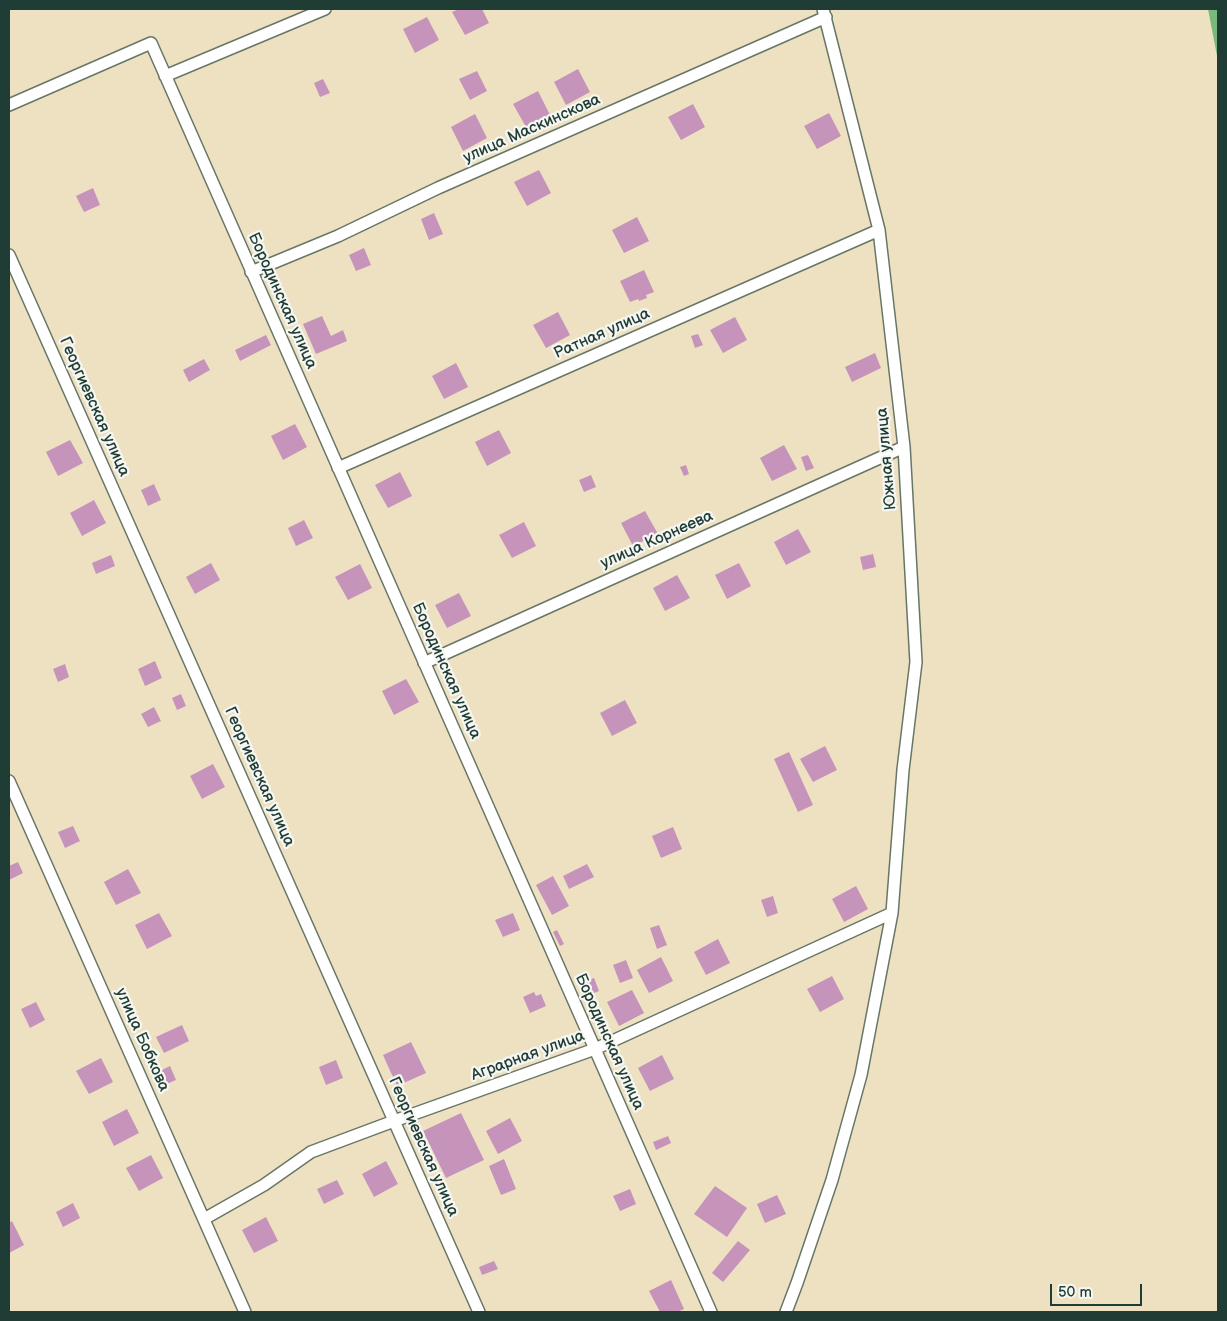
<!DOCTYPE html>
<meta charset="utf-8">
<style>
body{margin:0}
#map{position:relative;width:1227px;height:1321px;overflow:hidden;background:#ede1c2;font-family:"Balsamiq Sans",sans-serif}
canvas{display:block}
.frame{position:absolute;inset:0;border:10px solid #1f3d34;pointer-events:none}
.scale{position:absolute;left:1050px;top:1284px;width:92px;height:22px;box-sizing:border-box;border:2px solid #1f3d34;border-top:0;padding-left:6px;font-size:15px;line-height:18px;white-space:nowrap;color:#1f3d34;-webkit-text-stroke:4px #f6f6f2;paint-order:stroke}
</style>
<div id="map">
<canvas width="1227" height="1321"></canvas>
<div class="frame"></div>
<div class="scale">50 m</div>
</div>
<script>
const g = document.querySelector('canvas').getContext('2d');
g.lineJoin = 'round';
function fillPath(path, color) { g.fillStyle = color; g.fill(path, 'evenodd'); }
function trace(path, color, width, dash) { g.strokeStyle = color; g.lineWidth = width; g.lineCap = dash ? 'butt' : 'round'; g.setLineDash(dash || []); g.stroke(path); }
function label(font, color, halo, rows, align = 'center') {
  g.font = font + ' "Balsamiq Sans",sans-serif'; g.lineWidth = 4.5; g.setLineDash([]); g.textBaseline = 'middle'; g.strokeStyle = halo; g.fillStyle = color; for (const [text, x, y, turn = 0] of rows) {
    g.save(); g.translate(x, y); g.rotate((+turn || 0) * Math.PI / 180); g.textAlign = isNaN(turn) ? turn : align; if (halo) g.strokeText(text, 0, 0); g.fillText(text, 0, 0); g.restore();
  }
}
fillPath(new Path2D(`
 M1208,9H1218V61Z`), '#79b97b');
fillPath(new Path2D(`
 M459,9H482L489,23L465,35L452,12Z
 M427,17L439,40L415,53L403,29Z
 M578,69L590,92L566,105L554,82Z
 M477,71L487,91L470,100L459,79Z
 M323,79L330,93L320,97L314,83Z
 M538,91L550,115L526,127L513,104Z
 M693,104L705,127L681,140L668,117Z
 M829,113L841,136L817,149L804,126Z
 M475,114L487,138L463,151L451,127Z
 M539,170L551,193L527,206L514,182Z
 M93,188L100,205L84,212L76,196Z
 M434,213L443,234L429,240L421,219Z
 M637,217L649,241L624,253L612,230Z
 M364,248L371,265L356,271L349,255Z
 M644,270L654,292L646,295L647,298L639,301L638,299L630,302L620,281Z
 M558,312L570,335L546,348L533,325Z
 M322,316L331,336L343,330L347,341L316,354L303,324Z
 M735,317L747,340L723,353L710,330Z
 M698,334L703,345L695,348L691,336Z
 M266,335L271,345L240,361L235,350Z
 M875,353L881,368L852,382L845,367Z
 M204,359L210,370L189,382L183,370Z
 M456,363L468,387L444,399L432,376Z
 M295,424L307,447L283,460L271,436Z
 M499,430L511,453L487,466L475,442Z
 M70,440L83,463L58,476L46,452Z
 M784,445L797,469L772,481L760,458Z
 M808,455L814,468L806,471L801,457Z
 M686,465L689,474L684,476L680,467Z
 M400,472L412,496L388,508L375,485Z
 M591,475L596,487L584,492L579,480Z
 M154,484L161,500L148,506L141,490Z
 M94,500L106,523L82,536L70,513Z
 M645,511L658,534L633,546L621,523Z
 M304,520L313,538L296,546L288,528Z
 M524,522L536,546L512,558L499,535Z
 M798,529L811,552L786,565L774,542Z
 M873,554L876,567L863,570L860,557Z
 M111,555L115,566L96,574L92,563Z
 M211,563L220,580L195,594L186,577Z
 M739,563L751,586L727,599L715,575Z
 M360,564L372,588L348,600L335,577Z
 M677,575L690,598L665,611L653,588Z
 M459,593L471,616L447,628L435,605Z
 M155,661L162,678L145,686L138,669Z
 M65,664L69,677L58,682L53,669Z
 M406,679L419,702L394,715L382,691Z
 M181,694L186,706L177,710L172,698Z
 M625,700L637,723L612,736L600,713Z
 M154,707L161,721L148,727L141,714Z
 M825,746L837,770L813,782L800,759Z
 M789,752L813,805L798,812L774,759Z
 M213,764L225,787L202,799L190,776Z
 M73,826L80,841L65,848L58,832Z
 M673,827L682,849L661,858L652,836Z
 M18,862L23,873L9,880V866Z
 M587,864L594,877L569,889L563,876Z
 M128,869L141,893L116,905L104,882Z
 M553,876L569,906L552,915L536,885Z
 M856,886L868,909L844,922L832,899Z
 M773,896L778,913L767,917L761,900Z
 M159,913L172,936L147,949L135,925Z
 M513,913L520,930L503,937L495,920Z
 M659,925L667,945L657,949L650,928Z
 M557,930L564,944L560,946L553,932Z
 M718,939L730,963L706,975L694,952Z
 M661,957L673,981L649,993L637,970Z
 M626,960L633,978L620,983L613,965Z
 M832,976L844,999L820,1012L807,989Z
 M594,978L599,991L584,997L579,983Z
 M632,990L644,1013L619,1026L607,1002Z
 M534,992L536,996L541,994L546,1006L530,1013L523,997Z
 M36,1002L45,1020L30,1028L21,1009Z
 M182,1025L189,1041L164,1053L156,1037Z
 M411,1042L426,1073L397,1086L383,1055Z
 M662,1055L674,1079L650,1091L638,1068Z
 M101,1058L113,1082L89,1094L76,1071Z
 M336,1060L343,1078L326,1085L319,1067Z
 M170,1066L176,1080L164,1085L158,1072Z
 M127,1109L139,1133L114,1146L102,1122Z
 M461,1113L484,1160L446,1178L423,1131Z
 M510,1118L522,1141L498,1154L486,1131Z
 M668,1136L671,1143L656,1150L653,1142Z
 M151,1155L163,1178L139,1191L126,1168Z
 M504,1159L516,1189L501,1195L489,1166Z
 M386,1161L398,1184L374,1197L362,1174Z
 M337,1180L344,1194L324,1204L317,1189Z
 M715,1186L747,1208L727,1237L694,1214Z
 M630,1189L636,1204L620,1211L613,1196Z
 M777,1195L786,1214L765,1223L757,1204Z
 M73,1203L80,1218L63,1227L56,1212Z
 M266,1217L278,1241L254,1253L242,1230Z
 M12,1221L24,1245L9,1253V1223Z
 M738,1241L750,1250L723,1282L712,1273Z
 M494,1261L498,1269L482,1275L479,1267Z
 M671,1280L684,1309L677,1312H660L649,1291Z`), '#c693bb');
const street = new Path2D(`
 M165,76L325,9
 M9,105L151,43L711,1312
 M9,255L479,1312
 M251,272L338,236L438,188L826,17
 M338,468L879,230
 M424,663L904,447
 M9,781L245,1312
 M204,1219L264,1185L311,1152L394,1121L595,1049L892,913
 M786,1312L797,1283L832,1180L861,1075L892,913L903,770L916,662L904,447L879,230L823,9`);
trace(street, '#677666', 14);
trace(street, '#fff', 11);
label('16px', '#1f3d34', '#f6f6f2', [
 ["улица Маскинскова",532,129,-24],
 ["Бородинская улица",282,301,66],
 ["Ратная улица",602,334,-24],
 ["Георгиевская улица",94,407,66],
 ["Южная улица",887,459,-95],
 ["улица Корнеева",657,540,-24],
 ["Бородинская улица",446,671,66],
 ["Георгиевская улица",259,777,66],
 ["улица Бобкова",142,1040,66],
 ["Бородинская улица",609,1042,66],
 ["Аграрная улица",528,1056,-20],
 ["Георгиевская улица",423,1147,66]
]);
</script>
